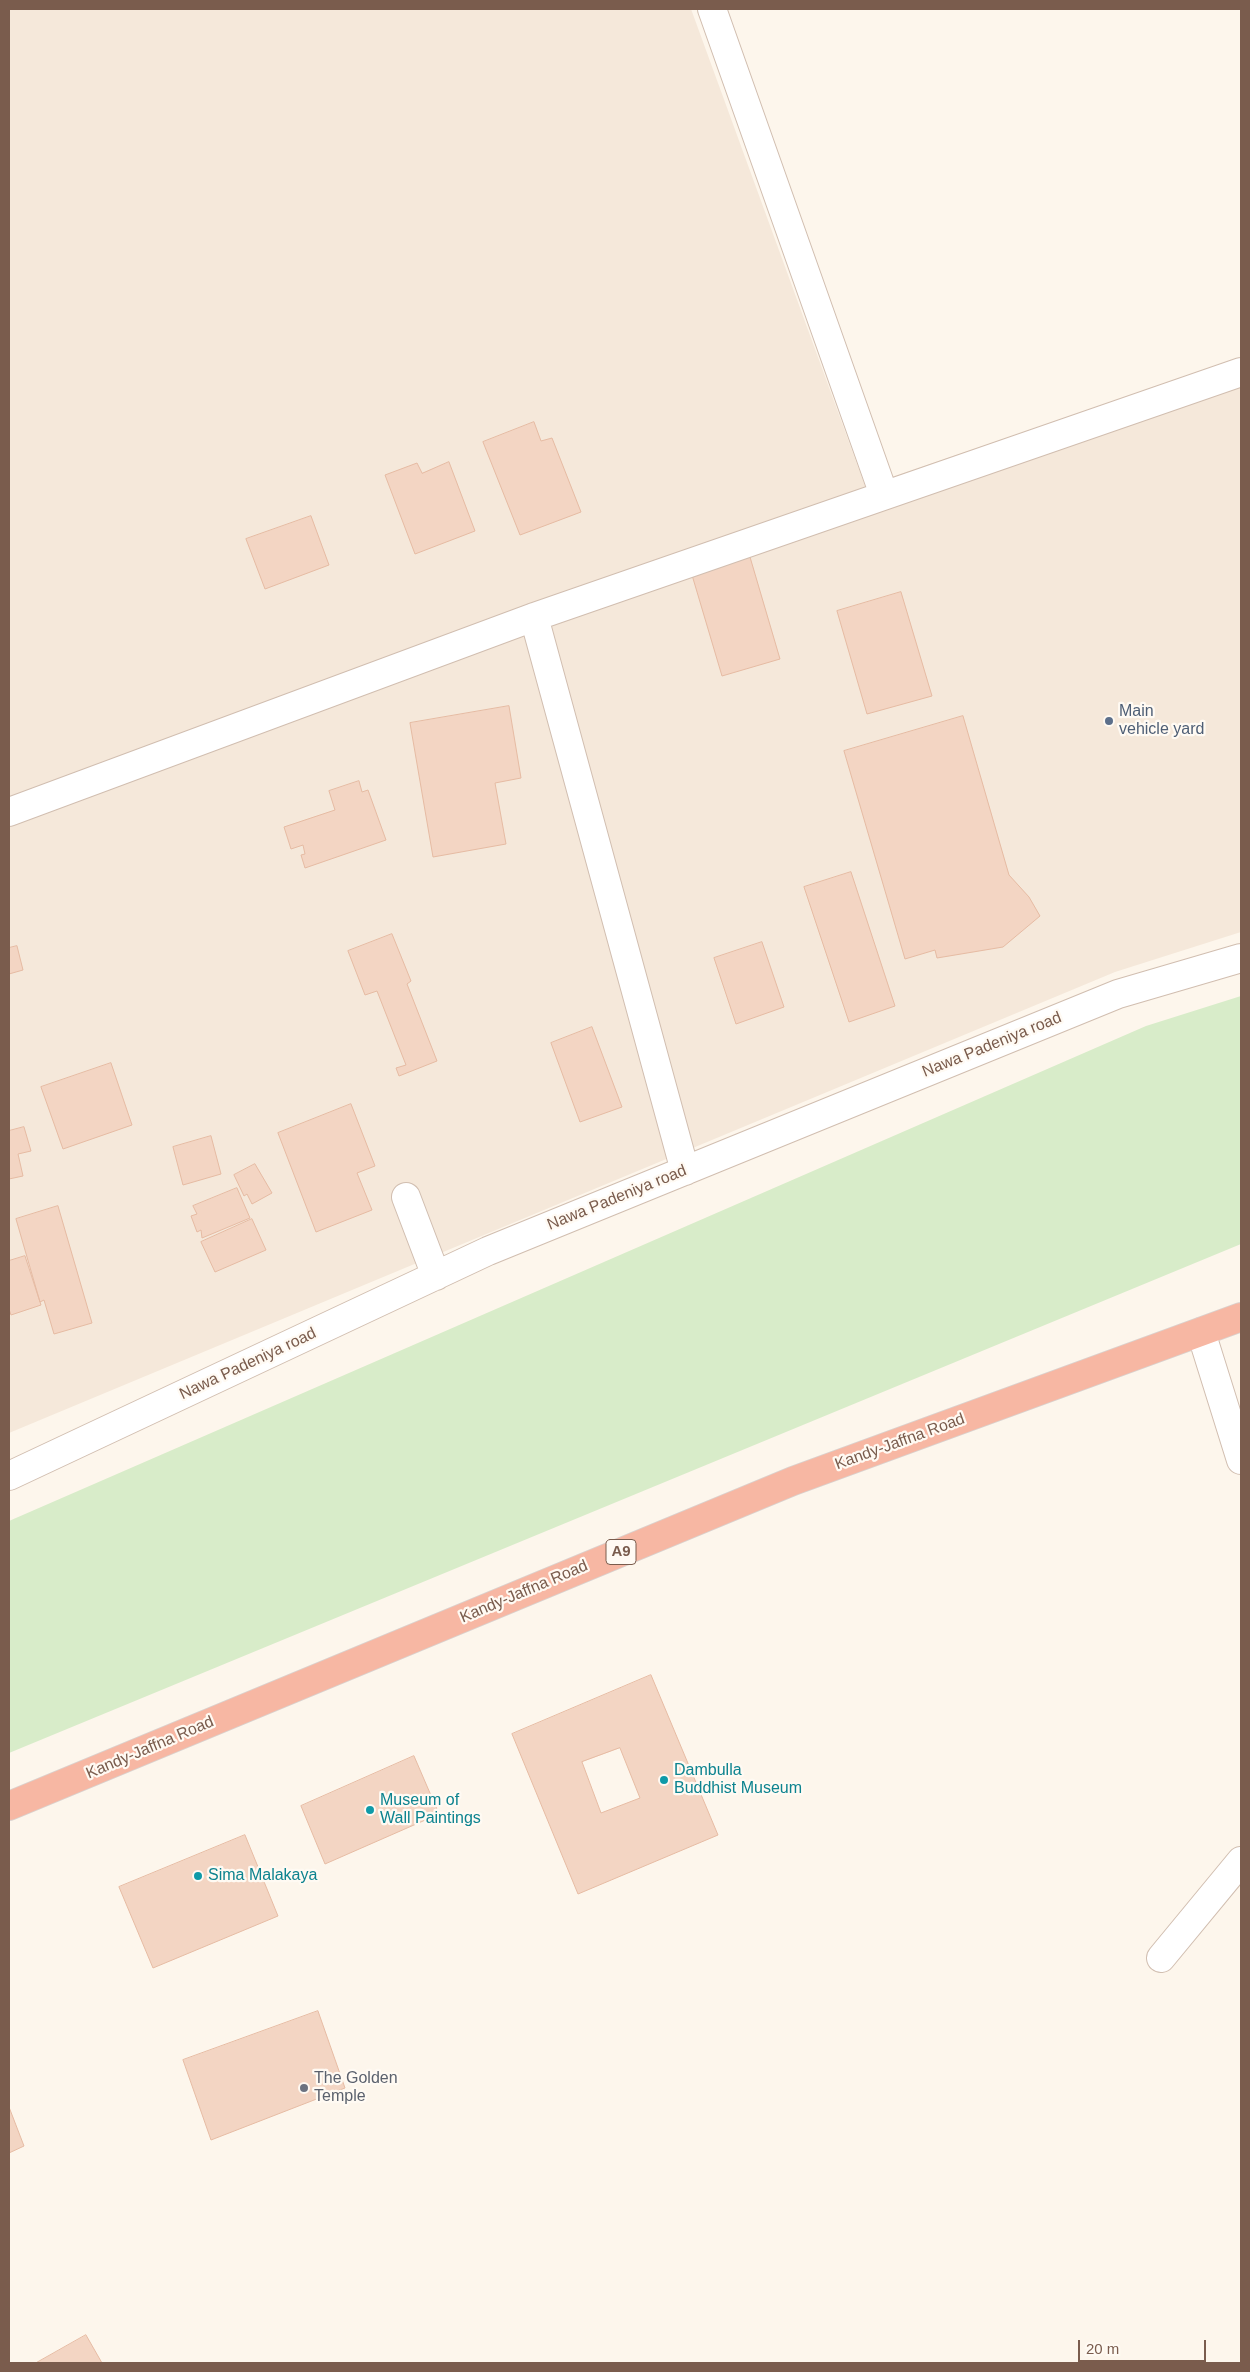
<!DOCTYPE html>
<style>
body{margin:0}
#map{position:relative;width:1250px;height:2372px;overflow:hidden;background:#fdf6ec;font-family:Arial,sans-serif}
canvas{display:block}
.frame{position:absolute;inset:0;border:10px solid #7a5c4d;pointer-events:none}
.scale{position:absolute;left:1078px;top:2340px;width:128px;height:22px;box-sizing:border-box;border:2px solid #7a5c4d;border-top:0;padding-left:6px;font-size:15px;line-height:18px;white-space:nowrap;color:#7a5c4d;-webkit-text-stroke:4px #fffaf3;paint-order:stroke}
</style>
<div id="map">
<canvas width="1250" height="2372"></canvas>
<div class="frame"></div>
<div class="scale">20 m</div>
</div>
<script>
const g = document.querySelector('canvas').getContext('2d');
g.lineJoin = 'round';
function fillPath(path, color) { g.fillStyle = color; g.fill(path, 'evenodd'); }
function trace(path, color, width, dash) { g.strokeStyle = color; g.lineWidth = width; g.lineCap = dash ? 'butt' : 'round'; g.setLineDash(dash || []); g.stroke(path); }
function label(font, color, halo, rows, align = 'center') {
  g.font = font + ' Arial,sans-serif'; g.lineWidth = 4.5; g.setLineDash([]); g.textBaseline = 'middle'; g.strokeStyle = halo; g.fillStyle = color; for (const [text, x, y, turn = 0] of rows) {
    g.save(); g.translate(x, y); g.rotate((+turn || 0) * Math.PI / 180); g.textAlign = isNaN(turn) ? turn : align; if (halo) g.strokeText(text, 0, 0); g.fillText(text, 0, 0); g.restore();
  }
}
fillPath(new Path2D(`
 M9,9H691L865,486L1241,358V932L1115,972L9,1433Z`), '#f5e8da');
fillPath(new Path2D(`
 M1241,996V1244L9,1753V1521L1146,1026Z`), '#d8ecc9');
const building = new Path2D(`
 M534,422L541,441L552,438L581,512L520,535L483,442Z
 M449,462L475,531L415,554L385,475L417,463L422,473Z
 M311,516L329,565L265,589L246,539Z
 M750,557L780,659L722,676L692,575Z
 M901,592L932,696L867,714L837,611Z
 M509,706L521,778L495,783L506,844L433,857L410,723Z
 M963,716L1009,875L1029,897L1040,916L1003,947L937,958L935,950L905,959L844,751Z
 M359,781L362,792L368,790L386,840L305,868L301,855L305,854L303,845L291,849L284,827L335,810L329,791Z
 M851,872L895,1006L849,1022L804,887Z
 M392,934L411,981L407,984L437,1061L399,1076L396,1068L406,1065L377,991L365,995L348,951Z
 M762,942L784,1007L736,1024L714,958Z
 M17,946L23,970L9,974V948Z
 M592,1027L622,1107L580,1122L551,1043Z
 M111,1063L132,1125L63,1149L41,1087Z
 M351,1104L375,1166L357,1173L372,1210L316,1232L278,1133Z
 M24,1127L31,1151L18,1154L23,1176L9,1179V1131Z
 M211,1136L221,1174L183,1185L173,1147Z
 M255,1164L272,1193L252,1204L247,1194L244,1196L234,1175Z
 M237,1188L250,1218L202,1238L201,1230L197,1232L191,1216L197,1214L193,1206Z
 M58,1206L92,1323L54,1334L44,1300L40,1302L16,1219Z
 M252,1219L266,1250L215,1272L201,1242Z
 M25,1256L41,1305L11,1315L9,1309V1261Z
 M651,1675L718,1835L578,1894L512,1734ZM620,1748L640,1798L601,1813L582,1762Z
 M414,1756L439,1814L325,1864L301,1806Z
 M245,1835L278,1916L153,1968L119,1887Z
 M318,2011L345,2088L211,2140L183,2060Z
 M9,2107L24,2146L9,2153Z
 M86,2335L102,2363H36Z`);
fillPath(building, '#f3d5c3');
trace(building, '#e6bba3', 1);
const minor = new Path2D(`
 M712,9L884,495
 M534,617L685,1171
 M9,812L534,617L1241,372
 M406,1197L436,1276
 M1201,1332L1241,1460
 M9,1476L488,1251L1118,994L1241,958
 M1161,1958L1241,1861`);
const highway = new Path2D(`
 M9,1806L793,1481L1241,1317`);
trace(minor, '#d1beb0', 30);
trace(highway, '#dad1cd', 30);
trace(minor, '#fff', 28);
trace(highway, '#f7b7a3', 28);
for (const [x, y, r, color] of [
 [1109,721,5,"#5c6f8a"],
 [664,1780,5,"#0f9aa8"],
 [370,1810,5,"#0f9aa8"],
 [198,1876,5,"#0f9aa8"],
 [304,2088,5,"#6b7280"]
]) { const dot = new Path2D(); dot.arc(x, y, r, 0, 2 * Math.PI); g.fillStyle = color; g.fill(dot); trace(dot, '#fffaf3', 2); }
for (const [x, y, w] of [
 [621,1552,30]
]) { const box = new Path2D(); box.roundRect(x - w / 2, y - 12.5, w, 25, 4); g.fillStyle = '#fffaf3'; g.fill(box); trace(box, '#7a5c4d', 1); }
label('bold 15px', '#7a5c4d', null, [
 ["A9",621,1552]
]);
label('16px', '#4e5e75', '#fffaf3', [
 ["Main",1119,712],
 ["vehicle yard",1119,730]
], 'left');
label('16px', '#7a5c4d', '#fffaf3', [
 ["Nawa Padeniya road",992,1045,-22],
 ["Nawa Padeniya road",617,1198,-22],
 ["Nawa Padeniya road",248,1364,-25],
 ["Kandy-Jaffna Road",900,1442,-20],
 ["Kandy-Jaffna Road",524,1592,-23],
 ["Kandy-Jaffna Road",150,1748,-23]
]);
label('16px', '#0d838f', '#fffaf3', [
 ["Dambulla",674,1771],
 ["Buddhist Museum",674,1789],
 ["Museum of",380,1801],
 ["Wall Paintings",380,1819],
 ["Sima Malakaya",208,1876]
], 'left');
label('16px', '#5b616d', '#fffaf3', [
 ["The Golden",314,2079],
 ["Temple",314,2097]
], 'left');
</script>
